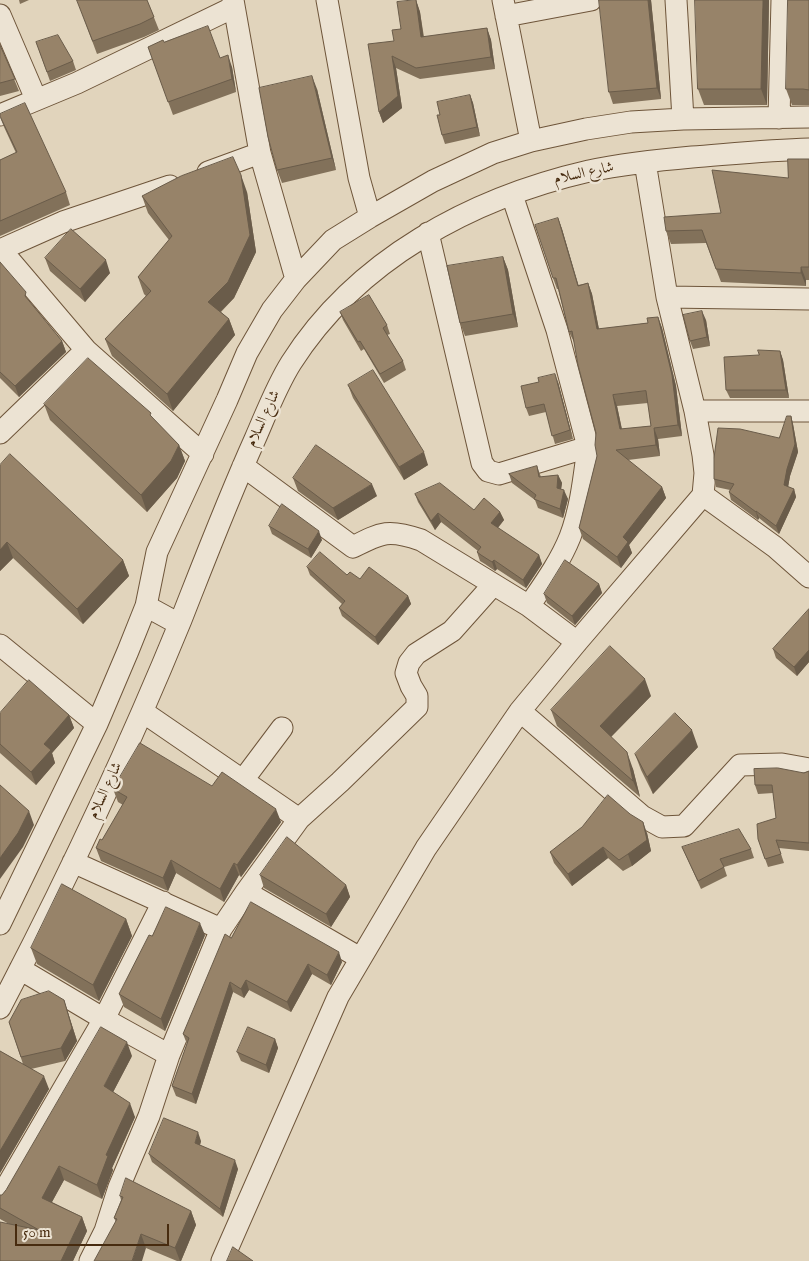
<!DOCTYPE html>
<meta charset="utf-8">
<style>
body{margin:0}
#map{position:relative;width:809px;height:1261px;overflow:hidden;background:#e1d4bc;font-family:"IM FELL English",serif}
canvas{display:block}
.scale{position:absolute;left:15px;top:1224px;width:154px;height:22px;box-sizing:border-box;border:2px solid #472b0f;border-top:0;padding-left:6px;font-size:15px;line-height:18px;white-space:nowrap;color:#472b0f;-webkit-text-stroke:4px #ece3d3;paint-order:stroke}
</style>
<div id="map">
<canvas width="809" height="1261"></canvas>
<div class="scale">50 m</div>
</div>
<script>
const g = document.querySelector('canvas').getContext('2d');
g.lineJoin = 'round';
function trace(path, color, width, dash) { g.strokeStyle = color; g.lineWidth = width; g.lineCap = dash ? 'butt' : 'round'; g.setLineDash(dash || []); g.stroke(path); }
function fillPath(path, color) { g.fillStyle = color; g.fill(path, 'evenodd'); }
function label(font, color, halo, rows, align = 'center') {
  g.font = font + ' "IM FELL English",Amiri,serif'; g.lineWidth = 5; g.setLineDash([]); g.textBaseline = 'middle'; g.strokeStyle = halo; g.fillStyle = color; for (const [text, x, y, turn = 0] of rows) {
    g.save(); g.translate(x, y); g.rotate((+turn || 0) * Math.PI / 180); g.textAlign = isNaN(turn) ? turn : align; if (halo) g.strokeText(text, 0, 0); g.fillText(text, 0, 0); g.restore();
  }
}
const minor = new Path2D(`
 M233,0L260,153L296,279
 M327,0L359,178L370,217
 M503,0L531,141
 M676,0L683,119
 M0,15L36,99
 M506,16L591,0
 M0,115L77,83L234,7
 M779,118L782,0
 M208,172L260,153
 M512,195L557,330L588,447
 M428,233L482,463L488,471L499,474L588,447C584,477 581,508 570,537C560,562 544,584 529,606
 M0,250L63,222L170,186
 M1,250L86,350
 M667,297L809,299
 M695,411H809
 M0,433L86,350L203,454
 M243,466L353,547C382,532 389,529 421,540L529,606L577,642
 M703,495L775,547L809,577
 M146,606L179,624
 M0,645L97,724
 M520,711L642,816L662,827L684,826L740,765L782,764L809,769
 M143,712L299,819
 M243,780L282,728
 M73,862L221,929
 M246,892L360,958
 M0,924L97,724L128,651L146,606L157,552L227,400L247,353L272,310L296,279L333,240L370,217L433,181L493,153L531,141L586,129L631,122L683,119L809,117
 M20,969L104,1019L169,1055L149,1116L119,1187L105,1231L90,1261
 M0,1008C66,882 127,752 181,620C205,559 228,499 255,439C266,414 276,387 291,363C357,259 472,198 589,171C623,164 658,160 692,157C731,154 770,150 809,149
 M169,1055L221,929L246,892L299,819L340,782L417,707V696L411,686L406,673L409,663L416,654L452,631L493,585
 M0,1198L104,1019L163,902
 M222,1261L338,997L426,848L520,711L577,642L703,495L705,473L703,455L695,411L667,297L645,162`);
trace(minor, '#6e553a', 23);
trace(minor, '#ece3d3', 21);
fillPath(new Path2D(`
 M19,0H29L20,4Z
 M77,0H147L159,30L144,37L97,54Z
 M416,0L420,12L424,37L487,28L491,40L495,69L420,79L396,68L402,108L383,123L379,112L394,41Z
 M599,0H651L661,99L613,104L609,92Z
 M769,0L767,105H704L698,89Z
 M809,0V105H792L786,89Z
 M36,42L73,61L76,70L50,81Z
 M164,42L220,58L232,67L236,92L173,115L148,47Z
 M0,45L19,91L0,96Z
 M317,89L336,170L282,183L277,170Z
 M470,95L473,103L480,136L445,144L442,135L440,115Z
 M0,117L66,192L70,205L0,236V160L16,153L4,127Z
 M809,159V280H806V286L721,282L706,243L671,244L666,231L721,213L788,178Z
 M247,192L256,252L234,298L221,312L229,319L235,335L173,411L112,356L105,339L146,296L144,294L138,277L169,240L148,213L142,196Z
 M558,218L562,229L578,285L588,283L592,294L599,329L648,323L658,317L662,328L676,386L682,436L658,439L660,456L628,460L662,487L666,498L629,545L632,553L621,568L583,539L579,528L597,456L596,433L574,342L569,332L558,289H557L553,278ZM648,403L651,426L622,429L617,406Z
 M503,257L508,270L518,327L465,336L460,323Z
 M45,258L110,273L85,302L50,271Z
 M0,262L29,301L62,341L66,352L19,397L0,378Z
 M340,312L387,325L390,334L387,335L403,361L406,370L384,383L364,349L361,351L343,320Z
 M706,320L710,346L693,349L690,341Z
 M780,351L783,360L789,398H730L726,390L759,355Z
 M558,382L573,439L555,444L546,412L529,416L526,408Z
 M348,385L428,465L404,480L353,398Z
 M44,404L153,419L179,445L185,461L177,478L147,512L50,420Z
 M791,416L793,424L798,452L790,476L788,487L794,489L796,497L779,534L759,518L758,520L731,500L729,492L730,490L716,487L714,479L779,438Z
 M0,465L123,560L129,576L83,624L13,558L0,571Z
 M537,466L541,477L558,475L562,483L561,489L568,499L563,518L538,508L535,500L512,483L509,474Z
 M293,478L377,496L338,520L298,491Z
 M415,494L474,510L500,512L504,520L498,528L539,555L542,564L526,588L497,569L495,571L485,564L480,561L477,552L478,551L441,522L435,530L418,502Z
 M269,526L322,540L311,558L272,534Z
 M307,567L347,575L408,596L411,604L378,645L342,616L339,608L342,604L310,575Z
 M599,584L602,593L575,625L547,603L544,594Z
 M809,610V662L797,676L776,658L773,649Z
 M651,696L611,737L633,769L640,797L557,726L551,710Z
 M0,713L69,715L74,728L52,753L55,763L36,785L0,753Z
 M698,747L653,794L641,770L635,754Z
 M809,771V851L779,848L784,863L768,867L758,839L776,818L773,793L758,794L755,785Z
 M212,786L281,822L241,877L239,875L224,902L176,873L168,891L101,861L96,848L102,840L123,805L118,802L113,789Z
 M647,833L651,851L632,866L623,871L608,858L572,886L554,863L550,852Z
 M682,847L751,849L754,858L724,867L727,876L701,889Z
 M260,875L346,885L350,897L331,927L264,888Z
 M126,919L132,936L99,1001L37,964L31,948Z
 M205,935L165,1031L124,1007L119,994Z
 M231,938L342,962L331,985L312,974L291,1012L249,990L244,998L233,992L196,1104L176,1096L172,1086L187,1044L183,1034Z
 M64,1000L77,1041L65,1061L31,1069L49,1089L0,1173V1051L23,1064L9,1022Z
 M275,1039L278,1048L269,1073L241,1061L237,1052Z
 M132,1056L113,1092L135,1117L112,1168L113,1170L102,1199L64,1180L52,1202L82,1217L87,1231L73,1261H0L9,1224L0,1219V1195H2Z
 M201,1141L200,1145L238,1169L223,1217L152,1162L149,1154Z
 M120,1196L191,1211L196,1225L181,1261H177L146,1248L116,1222L114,1218L121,1200Z`), '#82715a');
fillPath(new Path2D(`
 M416,0L420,12L425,49L421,37Z
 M648,0H651L661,99L657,88Z
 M763,0H769L767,105L761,89Z
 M487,28L491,40L495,69L491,57Z
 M228,55L232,67L236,92L232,79Z
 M392,56L396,68L402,108L383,123L379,112Z
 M312,76L317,89L336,170L332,158Z
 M470,95L473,103L480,136L477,127Z
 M241,175L247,192L256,252L234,298L214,318L208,302Z
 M558,218L562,229L582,297L578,286Z
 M503,257L508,270L518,327L513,314Z
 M106,260L110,273L85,302L80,289Z
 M801,267L806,280V286L801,273Z
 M588,283L592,294L601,340L597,329Z
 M702,311L706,320L710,346L707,337Z
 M658,317L662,328L676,386L682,436L678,425Z
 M229,319L235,335L173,411L167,394Z
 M62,341L66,352L19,397L15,386Z
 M780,351L783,360L789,398L786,390Z
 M555,374L558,382L573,439L570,430Z
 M613,395L617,406L624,440L620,429Z
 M791,416L793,424L798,452L790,476L787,493L784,485Z
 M654,428L658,439L660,456L656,445Z
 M179,445L185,461L177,478L147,512L141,495Z
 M424,452L428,465L404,480L399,467Z
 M558,475L562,483L560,496L557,488Z
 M372,484L377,496L338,520L333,508Z
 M662,487L666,498L629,545L632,553L621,568L617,557L623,537Z
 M794,489L796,497L779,534L776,526Z
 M564,490L568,499L563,518L560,509Z
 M756,511L759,518L758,520L756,512Z
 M500,512L504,520L494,532L491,523Z
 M438,513L441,522L435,530L431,521Z
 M319,531L322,540L311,558L308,549Z
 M7,542L13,558L0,571V550Z
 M539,555L542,564L526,588L523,580Z
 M123,560L129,576L83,624L77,609Z
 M494,560L497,569L495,571L492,562Z
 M599,584L602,593L575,625L572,616Z
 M408,596L411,604L378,645L375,637Z
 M809,650V662L797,676L794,667Z
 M645,679L651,696L606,742L600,726Z
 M69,715L74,728L52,753L55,763L36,785L31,772L44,744Z
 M692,730L698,747L653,794L647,777Z
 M627,752L633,769L640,797L633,781Z
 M276,809L281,822L241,877L237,865Z
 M29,811L34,825L23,847L0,879V858Z
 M643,822L647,833L651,851L632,866L628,854Z
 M603,847L608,858L572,886L568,874Z
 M171,860L176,873L168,891L163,878Z
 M234,863L239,875L224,902L220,889Z
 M346,885L350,897L331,927L326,914Z
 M126,919L132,936L99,1001L93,985Z
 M200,923L205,935L165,1031L161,1019Z
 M339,952L342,962L331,985L327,975Z
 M308,964L312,974L291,1012L287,1002Z
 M246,980L249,990L244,998L241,989Z
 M230,982L233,992L196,1104L192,1094Z
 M64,1000L77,1041L65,1061L61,1048Z
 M275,1039L278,1048L269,1073L266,1065Z
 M127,1042L132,1056L109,1100L104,1086Z
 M44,1076L49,1089L0,1173V1151Z
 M130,1103L135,1117L112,1168L113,1170L102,1199L97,1185L106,1155Z
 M198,1132L201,1141L198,1152L195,1143Z
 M235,1160L238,1169L223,1217L220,1209Z
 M59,1166L64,1180L47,1211L42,1198Z
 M191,1211L196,1225L181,1261H180L175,1248Z
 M82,1217L87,1231L73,1261H61Z
 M141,1234L146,1248L142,1261H132Z`), '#6a5c4a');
const building = new Path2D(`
 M77,0H147L154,17L140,24L93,41Z
 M416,0L421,37L487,28L491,57L416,68L392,56L398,96L379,112L368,44L394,41L392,30L401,29L397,2Z
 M599,0H648L657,88L609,92Z
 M695,0H763L761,89H698Z
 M788,0H809V90L803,89H786Z
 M208,26L220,58L228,55L232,79L168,102L148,47L163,40L164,42Z
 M58,35L73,61L47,72L36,42Z
 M0,45L15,79L0,83Z
 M312,76L332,158L277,170L268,137L259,88Z
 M470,95L477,127L442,135L437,115H440L437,102Z
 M25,103L66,192L0,221V160L17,152L0,116V114Z
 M233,157L241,175L250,235L228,282L208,302L229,319L167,394L105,339L151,291L138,277L172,236L142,196L181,176Z
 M788,159H809V267H801V273L716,269L702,230L666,231L664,217L721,213L712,170L788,178Z
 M558,218L578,286L588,283L597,329L648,323L647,318L658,317L672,375L678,425L654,428L656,445L616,450L662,487L623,537L628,542L617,557L579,528L597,456L595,445L596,433L578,365L572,331L569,332L556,278H553L535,225ZM646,391L651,426L620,429L613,395Z
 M71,229L106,260L80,289L45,258Z
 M503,257L513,314L460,323L447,266Z
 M0,262L26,292L25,296L62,341L15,386L0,372Z
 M369,295L387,325L383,328L403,361L380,374L360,341L358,342L340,312Z
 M702,311L707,337L690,341L683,315Z
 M758,350L780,351L786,390H726L724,357L759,355Z
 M88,358L151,413L150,415L179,445L171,461L141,495L44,404Z
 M373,370L424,452L399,467L348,385Z
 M555,374L570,430L552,436L544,404L526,408L521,386L539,382L538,378Z
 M787,416H791L795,444L787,469L784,485L794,489L776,526L756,511V512L729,492L734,484L714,479V458L718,428L740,429L779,438Z
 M316,445L372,484L333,508L293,478Z
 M10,454L123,560L77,609L7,542L0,550V465Z
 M537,466L539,477L558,475L557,488L564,490L560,509L534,499L536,495L509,474Z
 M440,483L474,510L484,498L500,512L491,523L539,555L523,580L494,560L492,562L481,555L477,552L481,547L438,513L431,521L415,494Z
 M282,504L319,531L308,549L269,526Z
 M320,552L347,575L350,572L360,579L369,567L408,596L375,637L339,608L345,601L307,567Z
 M565,560L599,584L572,616L544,594Z
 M809,609V650L794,667L773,649Z
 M610,646L645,679L600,726L627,752L633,781L551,710Z
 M29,680L69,715L44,744L51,750L31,772L0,744V713Z
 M675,713L692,730L647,777L635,754Z
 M140,743L212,786L222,772L276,809L237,865L234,863L220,889L171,860L163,878L96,848L100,839L102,840L127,797L113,789Z
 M778,768L804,773L809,771V843L776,840L781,854L765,859L758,839L757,824L776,818L772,785H755L754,769Z
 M0,785L29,811L18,833L0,858Z
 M608,795L630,814L643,822L647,840L628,854L619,860L603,847L568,874L550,852L582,827Z
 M739,829L751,849L720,859L724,867L698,881L682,847Z
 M287,837L346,885L326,914L260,875Z
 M62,884L126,919L93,985L31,948Z
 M251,902L339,952L327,975L308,964L287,1002L246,980L241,989L230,982L192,1094L172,1086L189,1038L183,1034L225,934L231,938Z
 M166,907L200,923L161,1019L119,994L149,935L152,936Z
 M49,991L64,1000L72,1028L61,1048L21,1057L9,1022L21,1000Z
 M101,1027L127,1042L104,1086L130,1103L106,1155L108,1156L97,1185L59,1166L42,1198L82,1217L61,1261H0V1222L39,1230L0,1208V1195H2L6,1190Z
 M248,1027L275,1039L266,1065L237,1052Z
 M0,1051L44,1076L0,1151Z
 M164,1118L198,1132L195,1143L235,1160L220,1209L149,1154Z
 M126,1178L191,1211L175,1248L141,1234L132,1261H94L117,1219L114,1218L123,1197L120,1196Z
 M233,1247L253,1261H227Z`);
fillPath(building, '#978369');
trace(building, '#6a5c4a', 1);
label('15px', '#472b0f', '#ece3d3', [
 ["شارع السلام",584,174,-12],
 ["شارع السلام",264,419,-65],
 ["شارع السلام",106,791,-65]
]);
</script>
